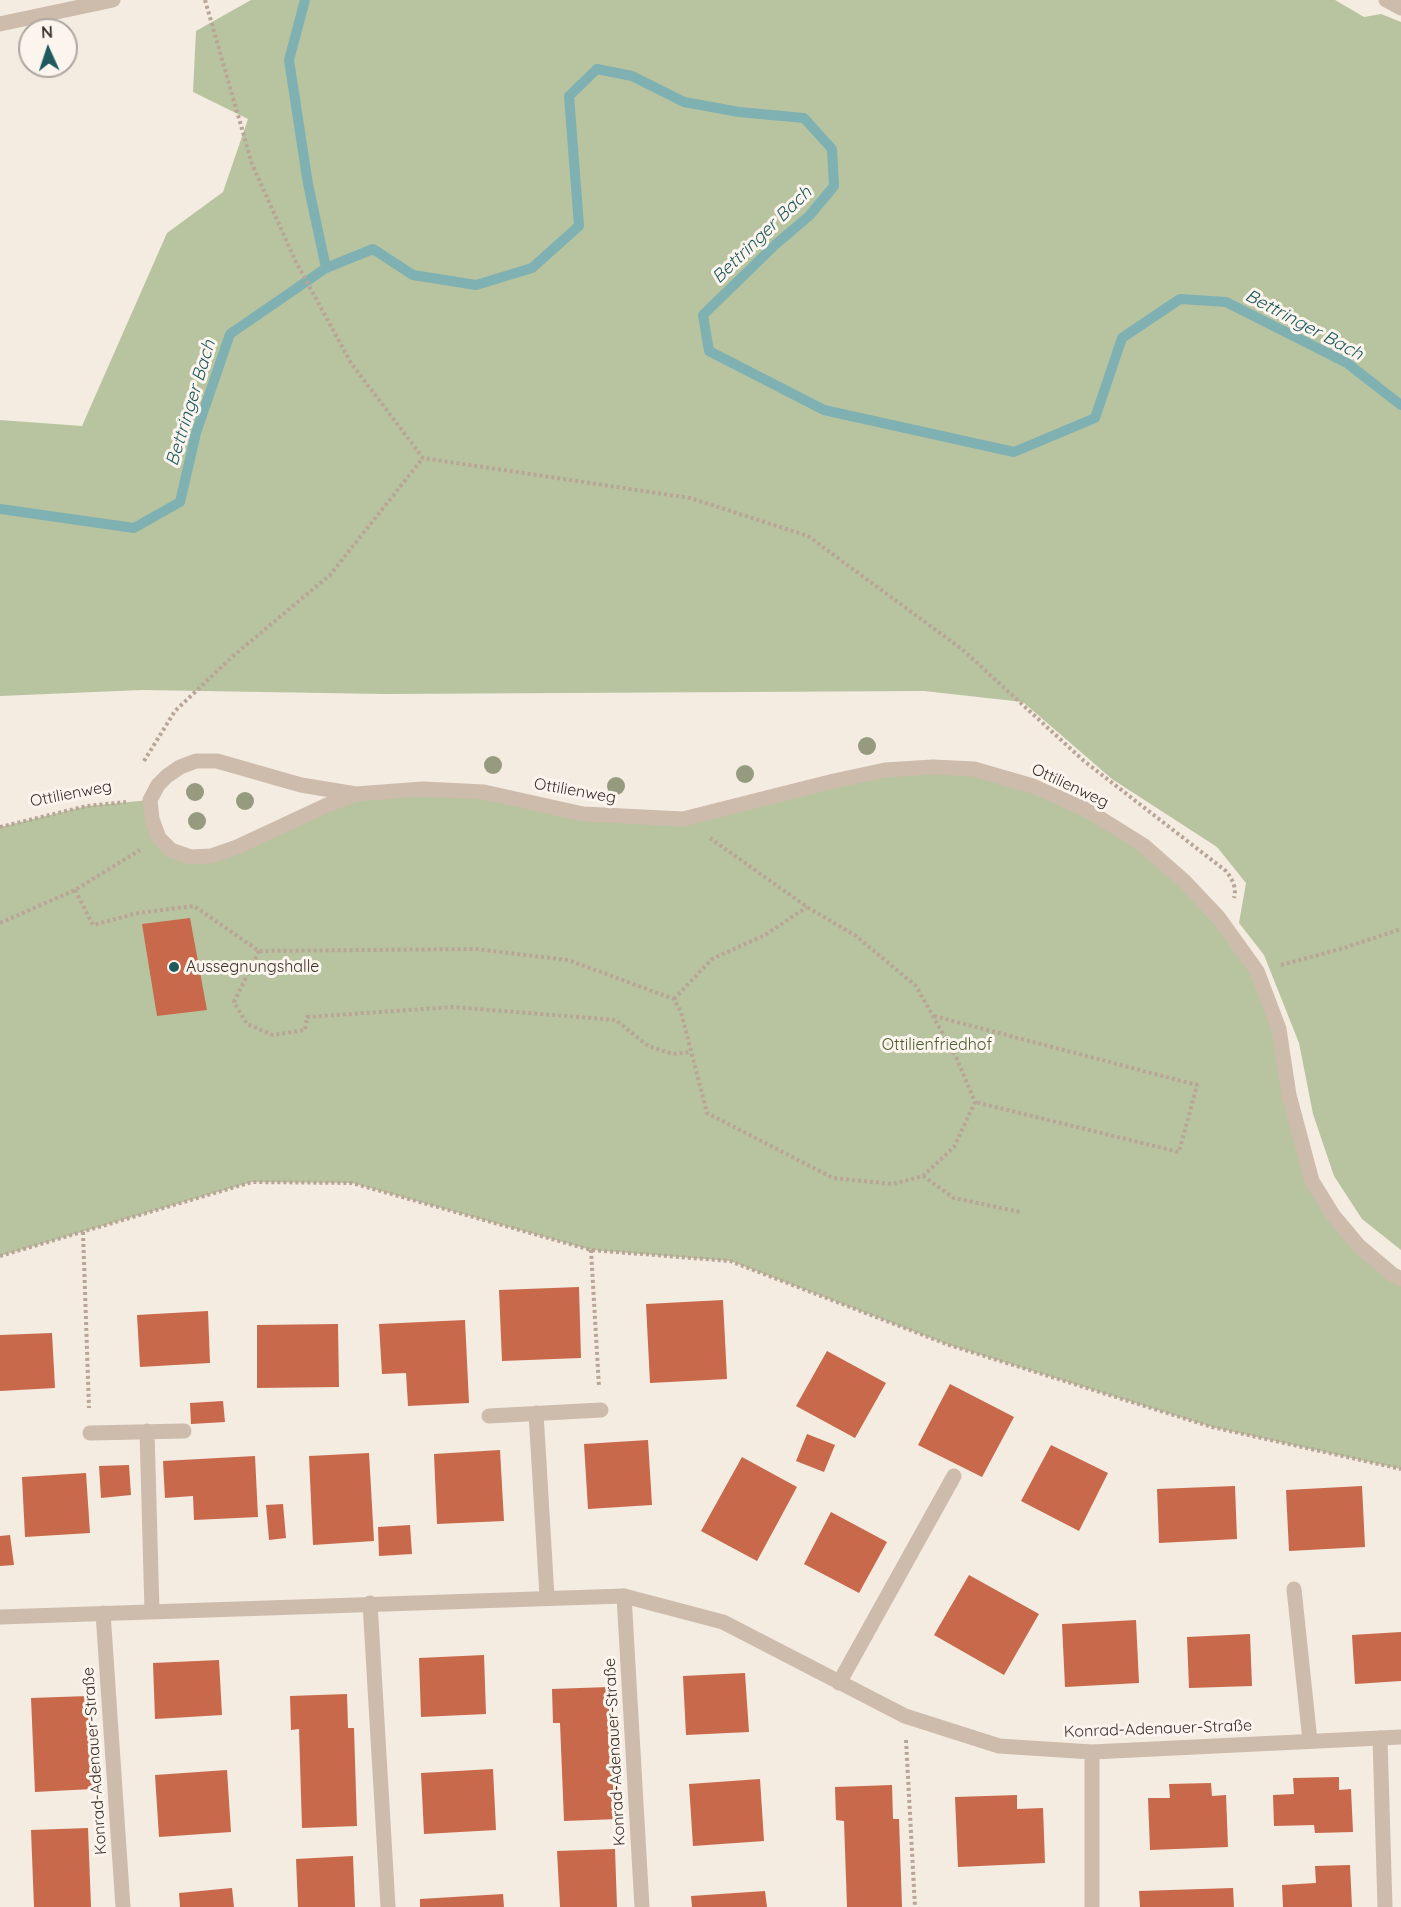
<!DOCTYPE html>
<meta charset="utf-8">
<style>
body{margin:0}
#map{position:relative;width:1401px;height:1907px;overflow:hidden;background:#f4ebe1;font-family:Quicksand,sans-serif}
canvas{display:block}
.north{position:absolute;left:18px;top:18px;width:60px;height:60px;box-sizing:border-box;background:#fbf5ee;border:2px solid #aea6a0;border-radius:50%;rotate:357deg;font-size:16px;font-weight:700;line-height:24px;text-align:center;color:#3b302b}
.north::after{content:'';display:block;margin:auto;width:21px;height:27px;background:#1f5a5e;clip-path:polygon(50% 0,100% 100%,50% 72%,0 100%)}
</style>
<div id="map">
<canvas width="1401" height="1907"></canvas>
<div class="north">N</div>
</div>
<script>
const g = document.querySelector('canvas').getContext('2d');
g.lineJoin = 'round';
function fillPath(path, color) { g.fillStyle = color; g.fill(path, 'evenodd'); }
function trace(path, color, width, dash) { g.strokeStyle = color; g.lineWidth = width; g.lineCap = dash ? 'butt' : 'round'; g.setLineDash(dash || []); g.stroke(path); }
function label(font, color, halo, rows, align = 'center') {
  g.font = font + ' Quicksand,sans-serif'; g.lineWidth = 6; g.setLineDash([]); g.textBaseline = 'middle'; g.strokeStyle = halo; g.fillStyle = color; for (const [text, x, y, turn = 0] of rows) {
    g.save(); g.translate(x, y); g.rotate((+turn || 0) * Math.PI / 180); g.textAlign = isNaN(turn) ? turn : align; if (halo) g.strokeText(text, 0, 0); g.fillText(text, 0, 0); g.restore();
  }
}
fillPath(new Path2D(`
 M251,0H1335L1364,17L1381,14L1401,22V1250L1362,1219L1334,1176L1313,1114L1299,1043L1264,955L1239,923L1246,883L1217,847L1112,779L1023,702L924,691L384,694L142,690L0,696V420L82,426L167,233L223,192L248,119L193,92L196,31Z
 M933,767L1033,786L1143,845L1257,971L1296,1127L1333,1215L1401,1279V1469L1212,1427L949,1345L730,1261L591,1250L352,1183L252,1182L0,1256V827L87,806L150,800L158,838L191,857L327,805L423,789L583,814L683,819Z`), '#b8c4a0');
trace(new Path2D(`
 M305,0L289,60L308,184L326,268
 M0,509L134,528L180,502L196,433L230,334L326,268L373,249L413,275L476,285L532,268L579,226L569,96L597,69L632,76L684,102L739,112L804,118L832,149L834,186L809,216L776,244L703,315L709,351L824,410L1014,452L1095,418L1122,338L1180,299L1226,302L1347,363L1401,405`), '#7fb0b2', 10);
fillPath(new Path2D(`
 M190,918L207,1010L157,1016L142,924Z
 M579,1287L581,1358L502,1361L499,1290Z
 M723,1300L727,1379L650,1383L646,1304Z
 M208,1311L210,1363L140,1367L137,1315Z
 M465,1320L469,1403L408,1406L406,1373L382,1374L379,1324Z
 M338,1324L339,1387L257,1388V1325Z
 M52,1333L55,1388L0,1391V1335Z
 M827,1351L886,1383L855,1438L796,1406Z
 M950,1384L1014,1417L982,1477L918,1445Z
 M223,1401L225,1422L191,1424L190,1403Z
 M807,1434L835,1445L824,1472L796,1461Z
 M648,1440L652,1505L588,1509L584,1444Z
 M1051,1445L1108,1473L1079,1531L1021,1501Z
 M500,1450L504,1521L437,1524L434,1454Z
 M369,1453L374,1541L313,1545L309,1456Z
 M255,1456L258,1517L194,1520L193,1496L165,1498L163,1461Z
 M742,1457L797,1487L757,1561L701,1531Z
 M129,1465L131,1495L101,1498L99,1466Z
 M86,1473L90,1533L25,1537L22,1477Z
 M1235,1486L1237,1539L1159,1543L1157,1489Z
 M1362,1486L1365,1547L1289,1551L1286,1490Z
 M283,1504L286,1538L269,1540L266,1505Z
 M831,1512L887,1542L859,1593L804,1564Z
 M410,1525L412,1554L379,1556L378,1527Z
 M10,1535L14,1565L0,1566V1536Z
 M969,1575L1039,1614L1004,1675L934,1635Z
 M1136,1620L1139,1683L1065,1687L1062,1624Z
 M1401,1632V1681L1355,1684L1352,1635Z
 M1250,1634L1252,1686L1189,1688L1187,1637Z
 M484,1655L486,1714L421,1717L419,1658Z
 M219,1660L222,1715L155,1719L153,1663Z
 M745,1673L749,1732L686,1735L683,1676Z
 M609,1687L610,1722L616,1721L619,1819L564,1821L560,1723H553L552,1689Z
 M347,1694L348,1728H354L357,1826L302,1828L299,1729L291,1730L290,1696Z
 M88,1696L92,1789L35,1792L31,1698Z
 M493,1769L496,1830L424,1834L421,1773Z
 M227,1770L231,1832L159,1837L155,1775Z
 M1339,1777V1790L1351,1789L1353,1832L1315,1833L1314,1825L1274,1826L1273,1795L1294,1794L1293,1778Z
 M760,1779L764,1841L693,1846L689,1784Z
 M1211,1783L1212,1796L1226,1795L1228,1847L1150,1850L1148,1798H1170L1169,1784Z
 M892,1785L893,1819H899L902,1907H847L844,1821L836,1820L835,1787Z
 M1017,1795V1809L1043,1808L1045,1863L958,1867L955,1797Z
 M88,1828L91,1907H34L31,1830Z
 M615,1849L617,1907H560L557,1851Z
 M353,1856L355,1907H298L296,1859Z
 M1350,1865L1352,1907H1283L1282,1885L1316,1883L1315,1866Z
 M232,1888L234,1907H180L179,1893Z
 M1233,1888L1234,1907H1140L1139,1891Z
 M765,1891L767,1907H692L691,1896Z
 M503,1894L504,1907H420V1899Z`), '#c8694b');
trace(new Path2D(`
 M205,0L252,164L296,262L351,363L423,458L690,498L808,536L963,650L1084,761L1226,871C1232,879 1237,887 1234,898
 M144,761L175,711L233,656L330,575L423,458
 M0,827L87,806L126,802
 M75,890L93,925L138,913L194,906L259,951L475,949L568,960L674,999L681,1012L707,1113L833,1178L893,1184L923,1176L954,1147L975,1102L956,1057L916,986L856,936L807,907L710,838
 M0,923L75,890L140,850
 M259,951L234,1002L247,1024L273,1035L305,1030L307,1017L453,1007L616,1020L648,1046L673,1054L691,1052
 M1281,965L1344,948L1401,929
 M674,999L712,959L765,935L807,907
 M934,1016L1197,1085L1179,1152L975,1102
 M923,1176L954,1198L1020,1212
 M83,1232L89,1408
 M591,1250L599,1387
 M0,1256L252,1182L352,1183L591,1250L730,1261L949,1345L1212,1427L1401,1469
 M906,1740L915,1907`), '#b9a596', 4, [3, 3]);
trace(new Path2D(`
 M536,1413L547,1597
 M489,1416L601,1410
 M147,1431L152,1611
 M90,1433L184,1431
 M1294,1589L1310,1741
 M624,1596L642,1907
 M370,1603L388,1907
 M103,1613L123,1907
 M839,1683L954,1476
 M1380,1738L1385,1907`), '#cdbbac', 15);
trace(new Path2D(`
 M1386,0L1401,8
 M0,24L113,0
 M356,794L327,805L237,847L211,856L191,857L171,850L159,838L152,819L150,800L158,785L167,776L180,767L196,761H217L301,785L356,794L423,789L484,792L583,814L683,819L834,781L885,770L933,767L974,769L1033,786L1087,810L1143,845L1184,881L1219,918L1257,971L1279,1029L1289,1095L1312,1181L1333,1215L1359,1246L1392,1274L1401,1279
 M0,1617L624,1596L723,1622L905,1716L999,1746L1092,1752L1401,1737
 M1092,1907V1752`), '#cdbbac', 15);
g.fillStyle = '#969b7f';
for (const [x, y] of [
 [867,746],
 [493,765],
 [745,774],
 [616,786],
 [195,792],
 [245,801],
 [197,821]
]) { g.beginPath(); g.arc(x, y, 9, 0, 2 * Math.PI); g.fill(); }
for (const [x, y, r, color] of [
 [174,967,6,"#1f5a5e"]
]) { const dot = new Path2D(); dot.arc(x, y, r, 0, 2 * Math.PI); g.fillStyle = color; g.fill(dot); trace(dot, '#fbf5ee', 2); }
label('16px', '#3b302b', '#fbf5ee', [
 ["Ottilienweg",1070,786,25],
 ["Ottilienweg",575,791,10],
 ["Ottilienweg",71,794,-11],
 ["Konrad-Adenauer-Straße",1158,1729,-2],
 ["Konrad-Adenauer-Straße",615,1752,-93],
 ["Konrad-Adenauer-Straße",95,1761,-94]
]);
label('16px', '#3b302b', '#fbf5ee', [
 ["Aussegnungshalle",186,967]
], 'left');
label('16px', '#4a5a2e', '#fbf5ee', [
 ["Ottilienfriedhof",937,1045]
]);
label('italic 18px', '#1f5a5e', '#fbf5ee', [
 ["Bettringer Bach",762,235,-44],
 ["Bettringer Bach",1304,325,28],
 ["Bettringer Bach",191,403,-73]
]);
</script>
